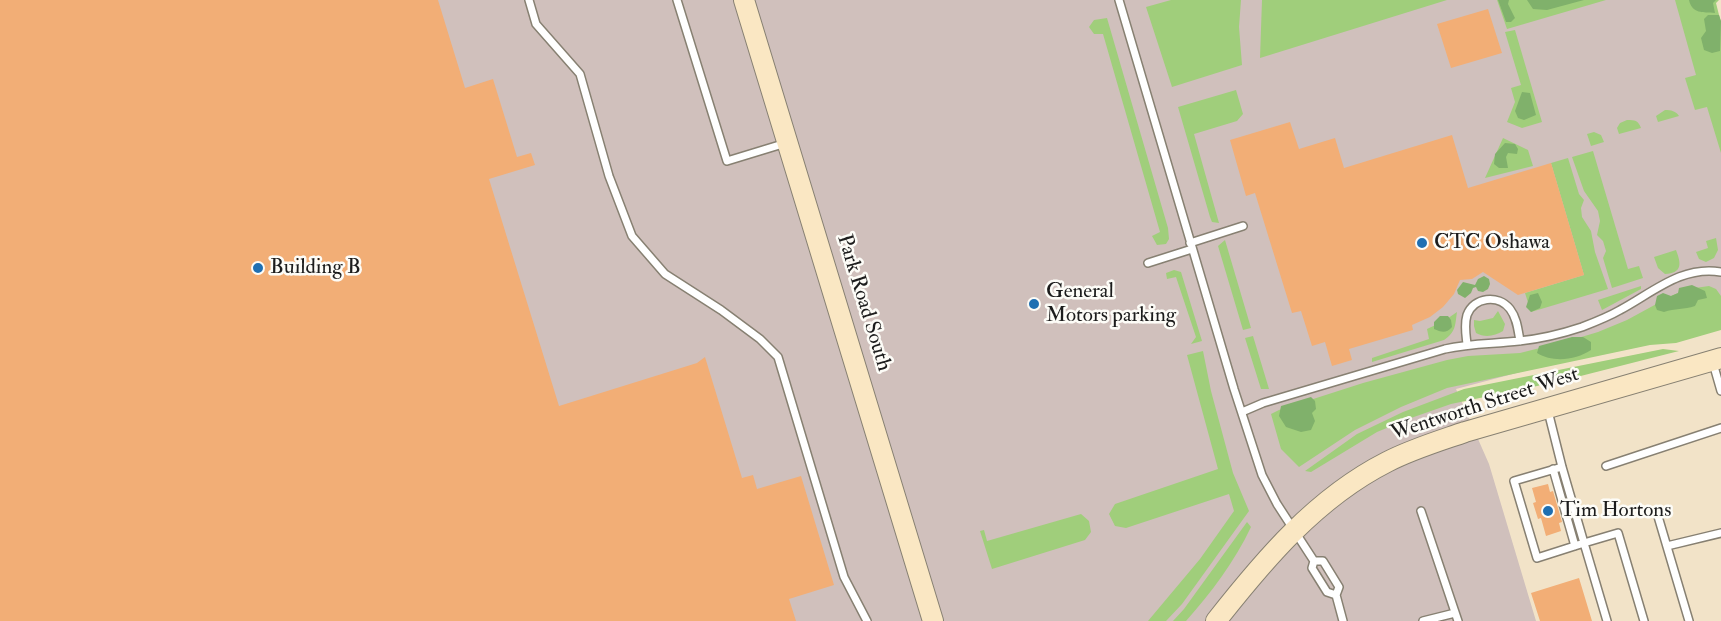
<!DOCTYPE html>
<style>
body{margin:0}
canvas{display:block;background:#f2e3c8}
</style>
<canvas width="1721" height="621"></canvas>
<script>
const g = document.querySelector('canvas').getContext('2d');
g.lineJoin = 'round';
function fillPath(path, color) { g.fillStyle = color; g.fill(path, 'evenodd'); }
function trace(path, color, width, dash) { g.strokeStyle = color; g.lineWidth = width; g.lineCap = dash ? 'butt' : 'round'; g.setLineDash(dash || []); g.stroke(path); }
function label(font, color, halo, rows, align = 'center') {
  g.font = font + ' "IM FELL Double Pica",serif'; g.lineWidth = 5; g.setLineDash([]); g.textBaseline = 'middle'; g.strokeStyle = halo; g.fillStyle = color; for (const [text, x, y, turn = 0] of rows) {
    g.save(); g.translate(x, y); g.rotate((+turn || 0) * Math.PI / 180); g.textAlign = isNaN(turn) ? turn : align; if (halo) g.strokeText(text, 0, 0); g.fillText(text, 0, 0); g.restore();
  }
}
fillPath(new Path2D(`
 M0,0H1681L1721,142V319L1456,389L1489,464L1536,621H0Z`), '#d0c0bc');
fillPath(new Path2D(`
 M1171,0H1241L1239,27L1242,65L1172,87L1146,7Z
 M1262,0H1447L1260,58Z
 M1497,0H1606L1507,29Z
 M1675,0H1719L1716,3L1721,23V153L1707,107L1695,110L1685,78L1696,75Z
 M1107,18L1168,228L1169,239L1166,244L1157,245L1152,236L1160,232L1103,34H1094L1089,27L1094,20Z
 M1515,30L1542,122L1522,128L1507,122L1515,102L1511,88L1521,85L1505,32Z
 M1236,90L1243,114L1237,121L1194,134L1219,223L1212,222L1210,217L1178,107Z
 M1665,110C1671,110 1676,111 1679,116L1658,122L1656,116Z
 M1627,120C1635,120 1638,120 1641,128L1619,134L1617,128L1620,123Z
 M1594,132L1601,135L1604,142L1591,146L1587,134Z
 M1503,138L1528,150L1533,166L1485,178Z
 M1593,151L1628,269L1639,266L1643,278L1612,288L1603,258L1606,251L1603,241L1597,235L1600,221L1598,211L1584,191L1572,157Z
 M1568,158L1579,194L1584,200L1581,208L1582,217L1591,231L1595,252L1608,289L1531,312L1525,293L1584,275L1551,163Z
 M1716,238L1718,250L1714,258L1706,262L1699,259L1696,252L1708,248L1706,241Z
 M1225,240L1251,328L1243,330L1218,246Z
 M1676,250C1681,263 1683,273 1665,274L1658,268L1654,257Z
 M1174,270L1181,272L1202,341L1191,344L1196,337L1176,277L1167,279L1166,273Z
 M1641,286V289L1602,310L1598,300Z
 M1709,286L1716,289L1721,296V330L1676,343L1650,345L1447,388L1401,407L1355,430L1299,467L1281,449L1271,414L1279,410L1363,383L1447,360L1468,356L1520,353L1568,341L1598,332L1627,320L1671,296L1688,289Z
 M1498,311L1505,324L1503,331C1495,336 1485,338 1476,333L1474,326V320L1480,321L1493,318Z
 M1457,312C1455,325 1456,332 1444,340L1372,362V358L1429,339L1427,329L1444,321Z
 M1253,336L1269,389H1261L1245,338Z
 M1663,349L1679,351L1561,381L1451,404L1411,418L1377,432L1311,472L1305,471L1357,434L1403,412L1464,389Z
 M1203,351L1211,391L1233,473L1249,511L1182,604L1166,621H1148L1200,559L1234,511L1229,494L1126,528L1115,526L1109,514L1115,504L1218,469L1187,355Z
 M1081,514L1089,521L1091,532L1085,540L992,569L980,531L984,530L987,541Z
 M1247,522L1251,527C1235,561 1211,593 1186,621H1173L1184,609Z`), '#a0ce7b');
fillPath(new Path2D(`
 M1498,0H1509L1508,4L1515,18L1511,22H1506Z
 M1527,0H1584L1547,10L1533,9Z
 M1689,0H1716L1713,3L1715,13C1703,12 1692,14 1689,0Z
 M1708,15H1719L1721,21L1720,51L1712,53L1704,50L1701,38L1706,31L1704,19Z
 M1522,92L1530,93L1536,115L1524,120L1518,118L1515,111Z
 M1505,143L1515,144L1518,149L1517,154L1508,153L1506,157L1508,168H1499L1494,164L1495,154Z
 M1484,276L1489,279L1490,284L1488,289L1483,292L1478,291L1476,287L1473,288L1471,293L1465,298L1458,294L1457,290L1463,282L1475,285L1478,279Z
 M1692,285L1705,291L1707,298L1698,300L1695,306C1684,310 1675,308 1664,312L1657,310L1655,305L1657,296L1663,293L1671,296L1678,293L1679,288Z
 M1538,293L1542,302L1540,308L1531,312L1526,307L1530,295Z
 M1440,316H1448L1451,320L1452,327C1446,334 1441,332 1434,329V322Z
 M1572,337H1583L1591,342V350C1576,360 1553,363 1537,353L1539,346Z
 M1311,397L1315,401L1316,409L1312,413L1315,421L1311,430L1301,432L1286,427L1279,416L1281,406Z`), '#80b16b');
fillPath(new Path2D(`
 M0,0H438L465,88L493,79L517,157L531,153L535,165L489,179L559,406L697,363L705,357L742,478L753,475L757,489L801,476L834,585L789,599L796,621H0Z
 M1488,9L1502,53L1451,68L1437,24Z
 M1290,122L1299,149L1335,138L1344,168L1452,135L1468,188L1551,163L1584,275L1518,295L1483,272L1472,279L1460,280L1454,294L1443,307L1430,317L1412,325L1413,330L1349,349L1352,360L1332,366L1325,342L1312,346L1301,311L1292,313L1255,193L1246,196L1230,140Z
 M1548,484L1550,492L1553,491L1562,522L1559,523L1561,531L1546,536L1541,518L1538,519L1533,503L1536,502L1532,488Z
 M1579,578L1592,621H1540L1531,593Z`), '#f2ae76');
const lane = new Path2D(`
 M529,0L536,24L580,74L609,176L632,236L665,274L721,310L760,339L778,357L844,577L867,621
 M677,0L727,161L786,143
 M1119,0L1234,389L1262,475L1277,504L1314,561
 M1190,243L1243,226
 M1148,263L1192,249
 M1467,344C1466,335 1464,325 1467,315C1474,297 1498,294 1510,309C1517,318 1518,330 1520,341
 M1713,363L1721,391
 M1548,411L1562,467L1584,543L1537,558L1514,481L1562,467
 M1242,412L1263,403L1445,349C1471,343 1493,344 1519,341C1540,339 1561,334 1582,327C1595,322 1608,317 1620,310C1652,293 1682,265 1721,272
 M1606,466L1721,428
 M1553,469L1575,546
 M1421,511L1458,621
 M1657,513L1689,621
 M1667,546L1721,533
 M1336,595L1327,592L1312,568L1314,561H1323L1339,587L1336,595L1343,621
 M1423,621L1455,613
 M1607,621L1584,543L1618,533L1644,621`);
const secondary = new Path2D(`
 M744,0L933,621
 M1216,621C1264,560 1316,498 1387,462C1412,449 1439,441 1465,432L1721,358`);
trace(lane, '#878072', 10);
trace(secondary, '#878072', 22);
trace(lane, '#fff', 7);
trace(secondary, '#fae7c3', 20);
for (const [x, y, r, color] of [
 [1422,243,6,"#1f6fb2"],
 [258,268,6,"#1f6fb2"],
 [1034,304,6,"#1f6fb2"],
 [1548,511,6,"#1f6fb2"]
]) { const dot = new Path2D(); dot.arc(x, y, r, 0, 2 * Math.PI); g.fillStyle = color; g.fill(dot); trace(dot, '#fdfcf7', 2); }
label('21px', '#1c1c1c', '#fdfcf7', [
 ["CTC Oshawa",1434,243],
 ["Building B",270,268],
 ["General",1046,292],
 ["Motors parking",1046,316],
 ["Tim Hortons",1560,511]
], 'left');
label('21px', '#1c1c1c', '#fdfcf7', [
 ["Park Road South",863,303,73],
 ["Wentworth Street West",1485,405,-18]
]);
</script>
